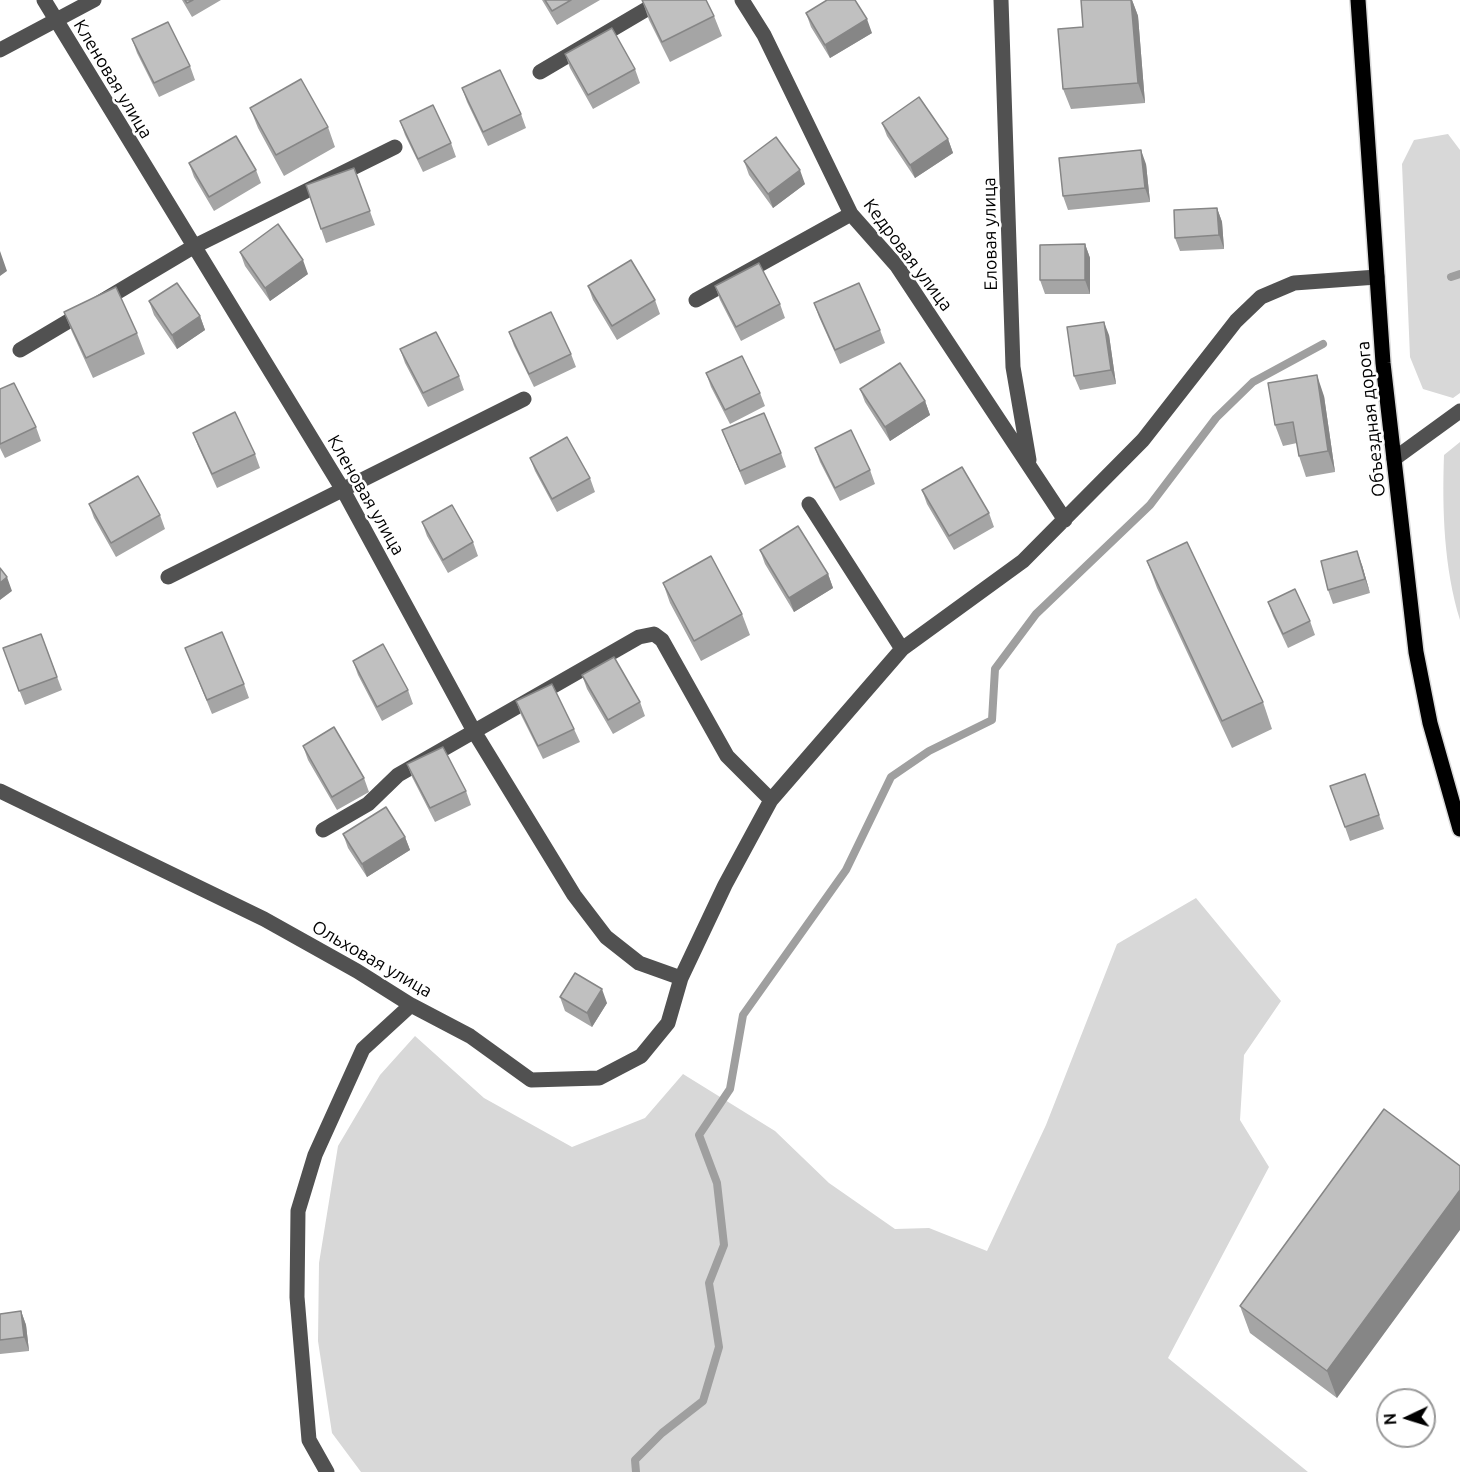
<!DOCTYPE html>
<meta charset="utf-8">
<style>
body{margin:0}
#map{position:relative;width:1460px;height:1472px;overflow:hidden;background:#fff;font-family:Ubuntu,sans-serif}
canvas{display:block}
.north{position:absolute;left:1376px;top:1388px;width:60px;height:60px;box-sizing:border-box;background:#fff;border:2px solid #999;border-radius:50%;rotate:266deg;font-size:16px;font-weight:700;line-height:24px;text-align:center;color:#000}
.north::after{content:'';display:block;margin:auto;width:21px;height:27px;background:#000;clip-path:polygon(50% 0,100% 100%,50% 72%,0 100%)}
</style>
<div id="map">
<canvas width="1460" height="1472"></canvas>
<div class="north">N</div>
</div>
<script>
const g = document.querySelector('canvas').getContext('2d');
g.lineJoin = 'round';
function fillPath(path, color) { g.fillStyle = color; g.fill(path, 'evenodd'); }
function trace(path, color, width, dash) { g.strokeStyle = color; g.lineWidth = width; g.lineCap = dash ? 'butt' : 'round'; g.setLineDash(dash || []); g.stroke(path); }
function label(font, color, halo, rows, align = 'center') {
  g.font = font + ' Ubuntu,sans-serif'; g.lineWidth = 5; g.setLineDash([]); g.textBaseline = 'middle'; g.strokeStyle = halo; g.fillStyle = color; for (const [text, x, y, turn = 0] of rows) {
    g.save(); g.translate(x, y); g.rotate((+turn || 0) * Math.PI / 180); g.textAlign = isNaN(turn) ? turn : align; if (halo) g.strokeText(text, 0, 0); g.fillText(text, 0, 0); g.restore();
  }
}
fillPath(new Path2D(`
 M1448,134L1460,150V393L1453,398L1423,389L1410,357L1402,164L1414,140Z
 M1460,442V620C1444,568 1442,510 1444,455Z
 M1196,898L1281,1001L1244,1055L1240,1120L1269,1167L1168,1358L1308,1472H361L332,1433L318,1341L319,1263L338,1146L380,1075L415,1036L484,1098L572,1147L645,1118L683,1074L775,1131L829,1183L895,1229L929,1228L987,1251L1046,1125L1117,944Z`), '#d8d8d8');
trace(new Path2D(`
 M1451,277L1460,274
 M636,1472L635,1460L662,1433L703,1401L719,1347L709,1283L724,1245L717,1183L699,1135L730,1089L743,1015L846,870L891,777L929,751L992,720L995,669L1036,614L1150,505L1216,418L1253,382L1323,344`), '#9f9f9f', 8);
const major = new Path2D(`
 M1358,0L1383,363L1416,652L1430,723L1460,829`);
trace(major, '#dbdbdb', 18);
trace(new Path2D(`
 M44,0L343,490L475,733L574,895L606,937L639,963L681,978
 M742,0L764,35L851,214L897,266L1065,520
 M1001,0L1013,367L1029,460
 M0,50L94,0
 M540,72L662,0
 M696,300L851,214
 M20,350L193,247L395,147
 M1394,459L1460,411
 M809,504L902,649
 M168,577L524,399
 M0,791L264,919L357,971L411,1005L470,1036L531,1080L599,1078L641,1056L668,1023L681,978L725,885L771,800L902,649L1023,561L1143,440L1236,321L1261,297L1294,283L1377,277
 M323,830L368,804L398,775L639,637L654,634L662,640L727,756L771,800
 M327,1472L309,1440L297,1297L298,1211L315,1155L363,1049L411,1005`), '#515151', 15);
trace(major, '#000', 15);
fillPath(new Path2D(`
 M182,0H221L192,17Z
 M542,0H600L557,25Z
 M642,0L714,16L722,36L670,62L649,20Z
 M1081,0H1132L1138,16L1145,103L1071,109L1063,89L1083,27Z
 M806,13L872,33L830,58L811,27Z
 M132,39L190,66L195,80L159,97L137,53Z
 M565,54L635,69L640,83L593,109L570,68Z
 M462,88L521,114L526,128L488,146L467,102Z
 M250,108L328,127L335,147L284,176L258,128Z
 M400,121L451,143L456,157L423,172L405,135Z
 M882,123L948,139L953,153L915,178L887,136Z
 M744,161L805,184L773,208L749,175Z
 M189,163L256,170L261,183L214,211L194,177Z
 M1146,164L1150,202L1068,210L1063,196Z
 M354,168L375,225L326,243L306,185Z
 M1217,208L1222,222L1224,249L1180,251L1175,238Z
 M1085,244L1090,258V294H1045L1040,280Z
 M240,252L308,274L270,301L245,266Z
 M588,286L655,300L660,314L617,340L593,300Z
 M715,286L780,304L785,318L741,341L720,300Z
 M149,301L200,316L205,330L177,349L154,315Z
 M814,303L880,330L885,343L840,364L819,317Z
 M64,312L137,333L145,354L93,378L72,332Z
 M509,332L571,354L576,367L534,387L514,346Z
 M1109,335L1116,384L1080,390L1074,376Z
 M400,349L459,376L464,390L428,407L405,363Z
 M706,373L760,393L765,406L730,424L711,387Z
 M0,389L36,427L41,441L5,458L0,448Z
 M860,389L925,401L930,415L890,441L865,402Z
 M1324,396L1335,472L1306,477L1299,456L1297,443L1283,446L1275,425Z
 M722,430L781,453L786,467L745,485Z
 M193,433L255,454L260,468L217,488L198,446Z
 M815,448L870,470L875,484L840,501L820,462Z
 M530,458L590,478L595,492L557,512L535,471Z
 M922,490L989,513L994,527L954,550L927,504Z
 M89,504L160,515L165,529L116,557L94,518Z
 M422,522L473,542L478,556L448,573L427,536Z
 M760,550L828,574L833,588L794,612L765,564Z
 M1147,561L1263,702L1272,729L1232,748L1157,588Z
 M1362,565L1370,593L1333,604L1328,590Z
 M663,583L742,614L750,635L701,661L670,603Z
 M1268,602L1310,621L1315,635L1288,648L1273,616Z
 M41,634L62,690L25,705L3,648Z
 M185,648L244,684L249,698L212,714Z
 M353,661L408,690L413,704L382,721L358,675Z
 M582,675L640,702L645,716L613,734L587,689Z
 M516,701L574,729L580,742L543,759L521,715Z
 M303,746L364,778L369,792L337,810L308,760Z
 M407,764L466,791L471,805L435,822L412,777Z
 M1365,774L1384,829L1350,841L1345,827Z
 M343,834L405,837L410,850L367,877L348,848Z
 M560,997L607,1003L592,1027L565,1011Z
 M1384,1109L1337,1398L1250,1333L1240,1306Z
 M21,1311L26,1325L29,1351L0,1354V1314Z`), '#a5a5a5');
fillPath(new Path2D(`
 M1131,0H1132L1138,16L1145,103L1138,83Z
 M867,19L872,33L830,58L825,45Z
 M948,139L953,153L915,178L910,165Z
 M1141,150L1146,164L1150,202L1145,188Z
 M800,170L805,184L773,208L768,194Z
 M1217,208L1222,222L1224,249L1219,235Z
 M1085,244L1090,258V294L1085,280Z
 M0,251L7,271L0,276Z
 M303,260L308,274L270,301L265,288Z
 M200,316L205,330L177,349L172,335Z
 M1104,322L1109,335L1116,384L1111,370Z
 M1317,375L1324,396L1335,472L1328,451Z
 M925,401L930,415L890,441L885,427Z
 M1357,551L1362,565L1370,593L1365,579Z
 M828,574L833,588L794,612L789,598Z
 M7,577L12,591L0,600V583Z
 M405,837L410,850L367,877L362,864Z
 M602,989L607,1003L592,1027L587,1013Z
 M1460,1190V1230L1337,1398L1327,1371Z
 M21,1311L26,1325L29,1351L24,1337Z`), '#868686');
const building = new Path2D(`
 M185,0H193L187,3Z
 M545,0H571L552,11Z
 M642,0H706L714,16L662,42Z
 M827,0H855L867,19L825,45L806,13Z
 M1081,0H1131L1138,83L1063,89L1058,29L1083,27Z
 M168,22L190,66L154,83L132,39Z
 M612,28L635,69L588,95L565,54Z
 M500,70L521,114L483,132L462,88Z
 M301,79L328,127L276,155L250,108Z
 M919,97L948,139L910,165L882,123Z
 M433,105L451,143L418,159L400,121Z
 M236,136L256,170L209,197L189,163Z
 M776,137L800,170L768,194L744,161Z
 M1141,150L1145,188L1063,196L1059,158Z
 M354,168L370,211L321,229L306,185Z
 M1217,208L1219,235L1175,238L1174,210Z
 M278,224L303,260L265,288L240,252Z
 M1085,244V280H1040V245Z
 M631,260L655,300L612,326L588,286Z
 M759,263L780,304L736,327L715,286Z
 M177,283L200,316L172,335L149,301Z
 M859,283L880,330L835,350L814,303Z
 M116,287L137,333L86,358L64,312Z
 M551,312L571,354L529,374L509,332Z
 M1104,322L1111,370L1074,376L1067,327Z
 M436,332L459,376L423,393L400,349Z
 M742,356L760,393L725,410L706,373Z
 M900,363L925,401L885,427L860,389Z
 M1317,375L1328,451L1299,456L1293,422L1275,425L1268,383Z
 M14,383L36,427L0,444V389Z
 M235,412L255,454L212,474L193,433Z
 M764,413L781,453L740,471L722,430Z
 M851,430L870,470L835,488L815,448Z
 M567,437L590,478L552,499L530,458Z
 M962,467L989,513L949,536L922,490Z
 M138,476L160,515L111,543L89,504Z
 M452,505L473,542L443,560L422,522Z
 M798,526L828,574L789,598L760,550Z
 M1187,542L1263,702L1222,721L1147,561Z
 M1357,551L1365,579L1328,590L1321,561Z
 M711,556L742,614L694,641L663,583Z
 M0,568L7,577L0,583Z
 M1295,589L1310,621L1283,634L1268,602Z
 M222,632L244,684L207,700L185,648Z
 M41,634L57,677L19,691L3,648Z
 M383,644L408,690L377,707L353,661Z
 M614,657L640,702L608,720L582,675Z
 M552,684L574,729L538,746L516,701Z
 M334,727L364,778L332,797L303,746Z
 M443,747L466,791L430,808L407,764Z
 M1365,774L1379,815L1345,827L1330,786Z
 M386,807L405,837L362,864L343,834Z
 M575,973L602,989L587,1013L560,997Z
 M1384,1109L1460,1166V1190L1327,1371L1240,1306Z
 M21,1311L24,1337L0,1340V1314Z`);
fillPath(building, '#c0c0c0');
trace(building, '#868686', 1.5);
label('18px', '#000', '#fff', [
 ["Кленовая улица",113,79,59],
 ["Еловая улица",990,234,-91],
 ["Кедровая улица",908,255,53],
 ["Объездная дорога",1371,419,-96],
 ["Кленовая улица",366,495,60],
 ["Ольховая улица",372,959,30]
]);
</script>
